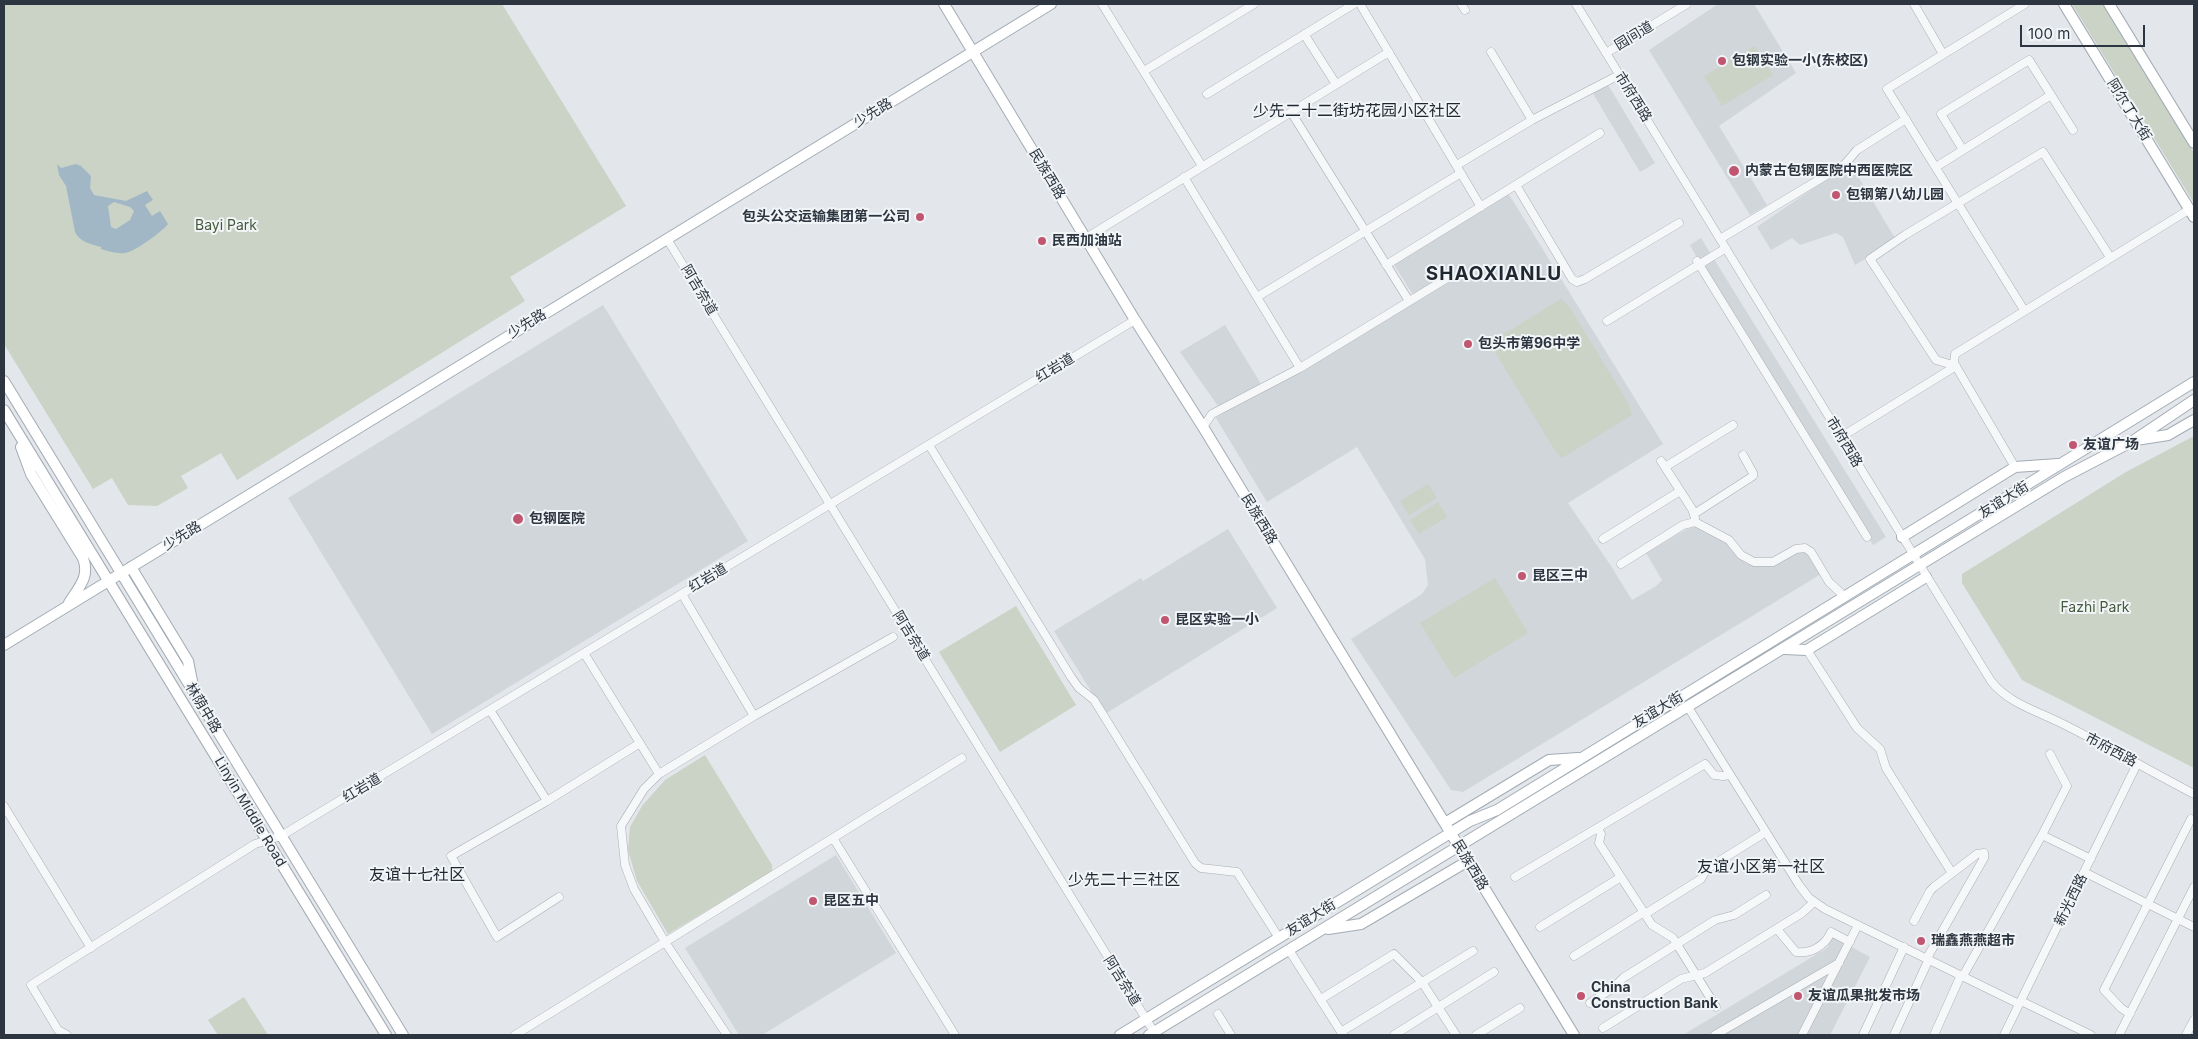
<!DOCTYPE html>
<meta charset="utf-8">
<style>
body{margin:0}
#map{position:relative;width:2198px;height:1039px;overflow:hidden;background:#e3e6ea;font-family:Inter,sans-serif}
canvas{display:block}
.frame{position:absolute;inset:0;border:5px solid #2d3640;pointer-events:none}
.scale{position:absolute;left:2020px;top:25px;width:125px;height:22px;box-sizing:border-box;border:2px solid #2d3640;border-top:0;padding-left:6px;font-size:15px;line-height:18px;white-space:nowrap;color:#2d3640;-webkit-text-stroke:4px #f2f5f7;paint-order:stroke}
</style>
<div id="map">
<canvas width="2198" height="1039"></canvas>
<div class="frame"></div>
<div class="scale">100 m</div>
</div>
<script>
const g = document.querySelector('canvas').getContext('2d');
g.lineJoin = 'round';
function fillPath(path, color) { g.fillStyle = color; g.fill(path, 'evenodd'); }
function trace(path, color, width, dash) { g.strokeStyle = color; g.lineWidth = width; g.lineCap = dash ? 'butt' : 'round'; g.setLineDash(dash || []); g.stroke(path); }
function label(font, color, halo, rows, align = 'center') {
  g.font = font + ' Inter,"Noto Sans SC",sans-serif'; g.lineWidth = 4; g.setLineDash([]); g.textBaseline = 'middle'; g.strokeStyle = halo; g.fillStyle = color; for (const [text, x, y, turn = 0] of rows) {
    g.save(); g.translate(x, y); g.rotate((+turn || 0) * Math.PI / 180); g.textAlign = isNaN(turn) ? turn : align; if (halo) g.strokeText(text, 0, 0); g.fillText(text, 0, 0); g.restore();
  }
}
fillPath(new Path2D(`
 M1718,4H1754L1796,73L1719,126L1767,205L1750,215L1649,50Z
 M1607,83L1655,163L1640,172L1592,92Z
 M1850,163L1896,240L1855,265L1843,237L1836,233L1800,245L1792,238L1771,250L1757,227Z
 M1505,188L1663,444L1568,503L1611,566L1632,600L1656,586L1662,580L1646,553L1697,523L1706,533L1725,539L1745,563L1756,566H1770L1798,551H1802L1810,556L1821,574L1463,792L1451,790L1351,639L1422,594L1428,585L1425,559L1357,447L1267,502L1216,418L1223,413L1180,352L1225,325L1261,384L1233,406L1413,295L1390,258Z
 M1701,238L1886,537L1873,545L1696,256L1690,245Z
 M603,305L748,541L432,734L288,498Z
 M1228,529L1277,608L1105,714L1054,631L1141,578L1143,581Z
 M836,855L896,953L762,1035H739L685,948Z
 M1833,937L1870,957L1830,1035H1683L1827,948Z`), '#d1d6db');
fillPath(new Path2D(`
 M4,4H502L626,206L510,277L525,301L237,480L221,453L181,476L188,488L157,506L128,505L112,478L93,489L4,344Z
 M2072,4H2103L2194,153V203Z
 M1755,46L1773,75L1722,106L1704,76Z
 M1561,299L1568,305L1629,404L1632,415L1562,458L1554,449L1495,352L1491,342Z
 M2194,436V768L2022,680L1962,583V574L2126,472Z
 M1428,484L1437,498L1409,515L1400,501Z
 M1438,502L1447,517L1419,534L1410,520Z
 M1495,578L1528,633L1454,678L1420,623Z
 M1016,606L1076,705L1000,752L939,652Z
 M705,755L772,865V871L668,934L637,881L628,850L630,827L642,806L665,780Z
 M244,997L268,1035H218L208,1020Z`), '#cad3c5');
fillPath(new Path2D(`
 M57,164L61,168L76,164L81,166L91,176L90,188L94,195L126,201L147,191L153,200L145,205L152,216L160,211L168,224C162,232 134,252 125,253C117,254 108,251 101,249V247C90,244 80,242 75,232L66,186L59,175ZM114,202L130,207L134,211L130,220L116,229L111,227L108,206Z`), '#a2b7c6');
const minor = new Path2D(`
 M1102,4L1202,166
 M1360,4L1481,207
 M1461,4L1465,10
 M1576,4L1991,681C2009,704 2038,711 2063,724C2107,746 2150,771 2194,794
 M1914,4L1943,54
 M1304,34L1336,84
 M1491,52L1532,120
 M1606,53L1687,4
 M1144,71L1254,4
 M1207,94L1354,4
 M1291,112L1409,301
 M1963,150L1941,114L2029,60L2073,130
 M1457,165L1532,120L1619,75
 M1936,167L2051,95
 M1184,177L1300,368
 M1516,185L1572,279L1577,282L1585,279L1679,223
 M1086,238L1389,52
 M667,239L1154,1032
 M1720,239L1845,164L1857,150L1906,119
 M1697,261L1867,537
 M1386,265L1600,133
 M1257,297L1461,173
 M2024,310L1887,89L2025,4
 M1607,321L1726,248
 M1956,366L1936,360L1870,259L1905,235L2043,152L2110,257
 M1203,427L1212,414L1300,368L1449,277
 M1841,437L1956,366
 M929,445L1071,677L1079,688L1094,700L1195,863L1201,868L1237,872L1279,938
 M1661,461L1692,509L1695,518
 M1665,467L1733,425
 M2015,467L1954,363L1955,354L2190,209
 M1694,514L1753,476V473L1743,455
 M1603,539L1680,491
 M1621,564L1683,525L1695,522L1729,540L1741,555L1754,562H1773L1796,549L1805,548L1811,552L1829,582L1844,596
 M682,594L754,716
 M1807,650L1857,728L1880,749L1886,768L1952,873
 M584,653L659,774
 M1688,707L1799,885L1809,898L1825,909L2019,1004
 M490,710L547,801
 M4,806L91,948
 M1598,828L1601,834L1599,843L1652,925L1673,938L1716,1007
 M2042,835L2091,859
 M833,838L955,1035
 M2084,872L2194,927
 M1515,877L1705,764L1714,775L1723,776L1730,775
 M559,897L497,937L451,856L547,801L640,743
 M1645,914L1701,879L1706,870L1713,865L1766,832
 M1914,921L1930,891L1934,887L1977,854L1984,853V858L1927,958
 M1540,927L1621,877
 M1777,929L1796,952C1811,954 1825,946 1831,932L1850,942
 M1289,950L1343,1035
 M1574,956L1644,912
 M1963,976L2042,835L2067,786L2050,754
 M1321,999L1394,954L1422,982L1456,1035
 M2021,1001L2091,1035
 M1590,1003L1613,988L1623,978L1677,944L1715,920L1734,915L1766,895
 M1218,1014L1231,1035
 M2130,1014L2121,1008L2104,990L2191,819
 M1603,1028L1681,979L1705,973L1802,913L1814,902
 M1341,1032L1473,951
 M67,1035L58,1030L31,985L255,844L281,836L1135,320
 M515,1035L962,758
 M727,1035L665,942L634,889L625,865L621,826L644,789L659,774L754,716L893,637
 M1394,1035L1494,972
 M1476,1035L1520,1008
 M1715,1035L1839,963
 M1802,1035L1858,925
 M1863,1035L1904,947
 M1894,1035L1929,959
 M1934,1035L1961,975
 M2004,1035L2137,764
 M2119,1035L2194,887
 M2186,1035L2194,1020`);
const major = new Path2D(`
 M944,4L1135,320L1203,427L1574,1035
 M2064,4L2194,217
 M2109,4L2194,143
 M4,381L403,1035
 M4,410L386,1035
 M2136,440L2168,435L2194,420
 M21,447L31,474L83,558C90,577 79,587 69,603
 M1902,537L2015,467L2058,464
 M131,567L188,661L193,686
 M4,645L1051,4
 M1784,649L1807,650L1926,577
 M1445,823L1549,760L1578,758
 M1328,929L1361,924L1468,861
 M1120,1035L1470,821L1497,810L2194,382
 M1149,1035L2064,477L2133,441L2194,400`);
trace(minor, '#a9aeb4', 9);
trace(major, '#a3acb4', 12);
trace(minor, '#f5f7f8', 8);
trace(major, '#fff', 10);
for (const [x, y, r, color] of [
 [1722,61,5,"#c15671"],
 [1734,171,6,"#c15671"],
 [1836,195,5,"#c15671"],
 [920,217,5,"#c15671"],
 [1042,241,5,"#c15671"],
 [1468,344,5,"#c15671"],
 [2073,445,5,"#c15671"],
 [518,519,6,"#c15671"],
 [1522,576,5,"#c15671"],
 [1165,620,5,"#c15671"],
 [813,901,5,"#c15671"],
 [1921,941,5,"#c15671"],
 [1581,996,5,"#c15671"],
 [1798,996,5,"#c15671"]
]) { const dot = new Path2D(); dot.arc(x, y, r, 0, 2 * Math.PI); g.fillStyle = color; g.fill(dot); trace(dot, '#f2f5f7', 2); }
label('14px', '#2d3640', '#f2f5f7', [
 ["园间道",1634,36,-31],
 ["市府西路",1633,97,58],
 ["阿尔丁大街",2129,110,58],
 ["少先路",873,113,-31],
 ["民族西路",1047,174,59],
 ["阿吉奈道",699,290,59],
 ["少先路",527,324,-31],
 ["红岩道",1055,368,-31],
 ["市府西路",1844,442,59],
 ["友谊大街",2004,500,-32],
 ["民族西路",1259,519,59],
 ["少先路",182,536,-31],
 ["红岩道",708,578,-31],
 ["阿吉奈道",911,636,58],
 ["林荫中路",203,708,59],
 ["友谊大街",1658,710,-31],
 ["市府西路",2111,750,28],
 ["红岩道",362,788,-31],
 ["Linyin Middle Road",250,812,59],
 ["民族西路",1470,865,59],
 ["新光西路",2071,900,-64],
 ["友谊大街",1311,918,-32],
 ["阿吉奈道",1122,981,58]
]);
label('bold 14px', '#2d3640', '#f2f5f7', [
 ["包钢实验一小(东校区)",1732,61],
 ["内蒙古包钢医院中西医院区",1745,171],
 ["包钢第八幼儿园",1846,195],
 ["包头公交运输集团第一公司",910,217,"right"],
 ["民西加油站",1052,241],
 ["包头市第96中学",1478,344],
 ["友谊广场",2083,445],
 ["包钢医院",529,519],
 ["昆区三中",1532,576],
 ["昆区实验一小",1175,620],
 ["昆区五中",823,901],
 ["瑞鑫燕燕超市",1931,941],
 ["China",1591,988],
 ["Construction Bank",1591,1004],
 ["友谊瓜果批发市场",1808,996]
], 'left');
label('14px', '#445a3b', '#f2f5f7', [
 ["Bayi Park",226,226],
 ["Fazhi Park",2095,608]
]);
label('16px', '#1f2731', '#f2f5f7', [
 ["少先二十二街坊花园小区社区",1357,111],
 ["友谊小区第一社区",1761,867],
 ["友谊十七社区",417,875],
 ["少先二十三社区",1124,880]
]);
g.letterSpacing = '1px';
label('bold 19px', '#1f2731', '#f2f5f7', [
 ["SHAOXIANLU",1494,274]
]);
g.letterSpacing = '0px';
</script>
